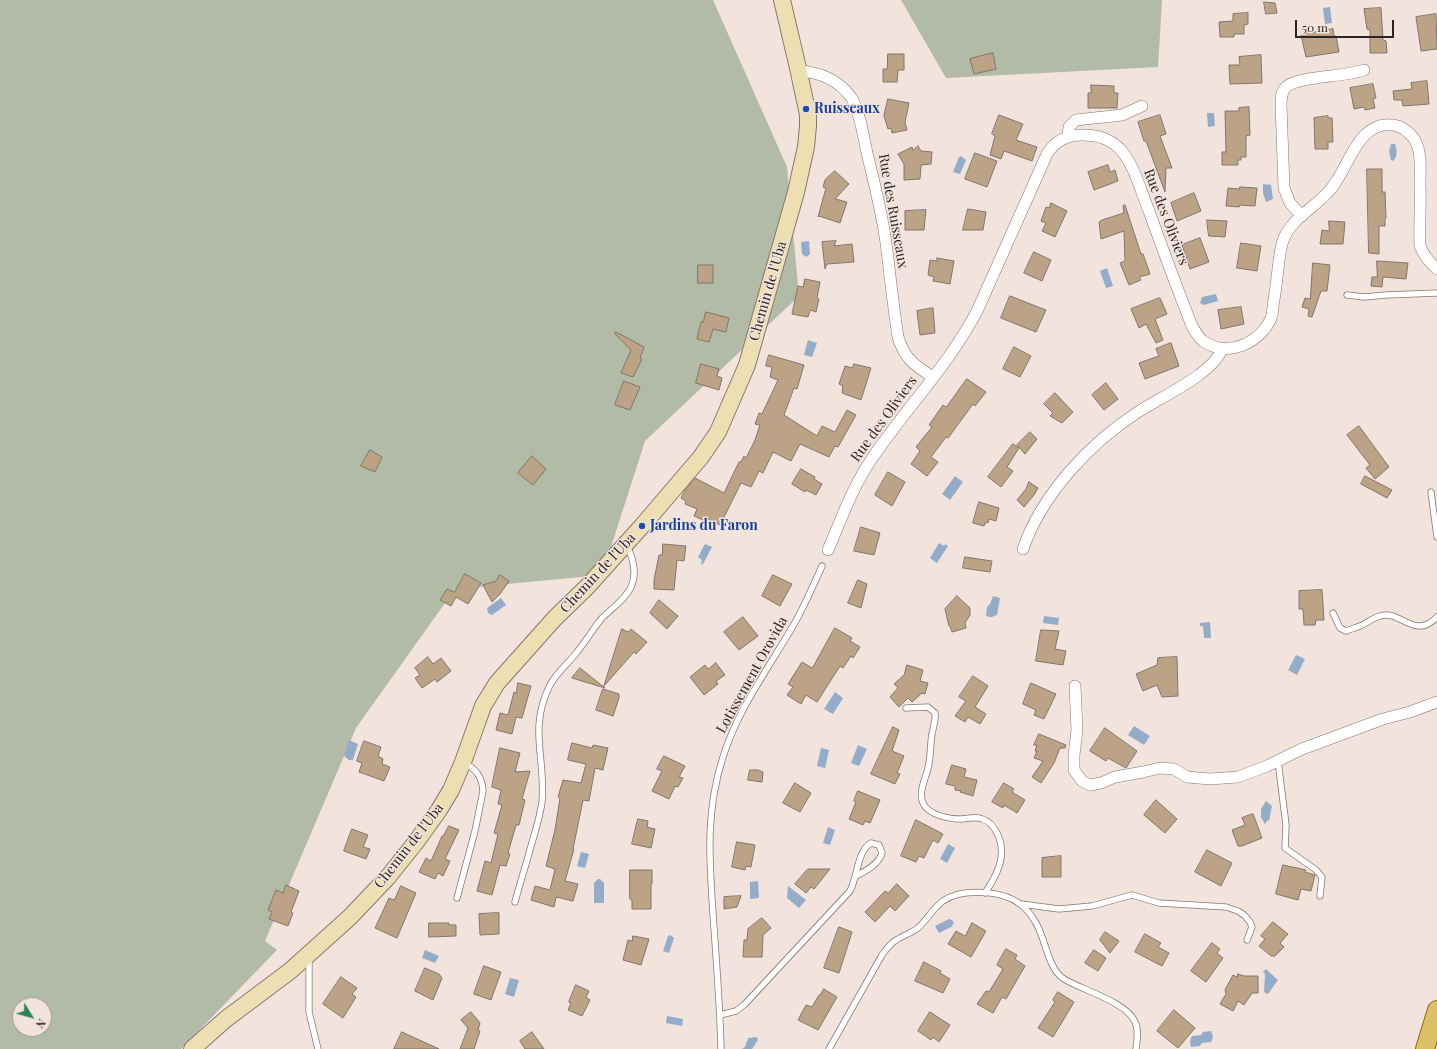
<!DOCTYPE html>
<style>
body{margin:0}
#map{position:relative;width:1437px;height:1049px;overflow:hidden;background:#f2e3dc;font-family:"Playfair Display",serif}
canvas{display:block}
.north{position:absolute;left:12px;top:997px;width:40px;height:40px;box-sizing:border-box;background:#f2e3dc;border:1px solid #a29792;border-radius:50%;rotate:127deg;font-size:11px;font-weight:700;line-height:16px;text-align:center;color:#2a2522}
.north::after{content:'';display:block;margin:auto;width:14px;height:18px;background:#2c8357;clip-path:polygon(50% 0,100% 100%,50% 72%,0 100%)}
.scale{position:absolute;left:1295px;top:20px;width:99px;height:18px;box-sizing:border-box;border:2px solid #2a2522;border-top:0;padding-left:5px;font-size:12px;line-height:14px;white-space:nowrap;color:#2a2522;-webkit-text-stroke:3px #f2e3dc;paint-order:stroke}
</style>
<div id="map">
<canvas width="1437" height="1049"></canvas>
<div class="north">N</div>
<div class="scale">50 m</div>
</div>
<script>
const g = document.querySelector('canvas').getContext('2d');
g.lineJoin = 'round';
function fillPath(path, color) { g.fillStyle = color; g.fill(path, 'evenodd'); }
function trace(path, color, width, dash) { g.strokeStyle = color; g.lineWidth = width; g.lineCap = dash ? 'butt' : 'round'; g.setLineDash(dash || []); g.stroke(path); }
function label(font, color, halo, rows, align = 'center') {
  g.font = font + ' "Playfair Display",serif'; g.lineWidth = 3; g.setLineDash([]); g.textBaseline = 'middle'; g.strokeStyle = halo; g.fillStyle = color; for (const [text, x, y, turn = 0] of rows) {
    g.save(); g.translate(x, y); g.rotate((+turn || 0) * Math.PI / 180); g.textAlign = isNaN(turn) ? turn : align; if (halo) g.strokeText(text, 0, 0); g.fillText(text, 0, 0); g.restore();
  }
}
fillPath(new Path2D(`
 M0,0H713L787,167L799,296L645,441L602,575L455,589L356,728L265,941L277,950L181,1049H0ZM20,1005H44V1029H20Z
 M901,0H1162L1158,67L946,78Z`), '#b1bba5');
fillPath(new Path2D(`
 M1330,7L1332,23L1325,24L1323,8Z
 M1207,113H1214L1215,126L1208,127Z
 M1391,144H1395C1397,150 1398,157 1393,161L1391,160L1389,151Z
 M961,156L966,160L960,174L953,172L959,157Z
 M1263,184L1271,185L1273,199L1266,202L1263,193Z
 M809,241L810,254L806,257L802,254L801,242Z
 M1107,268L1113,286L1106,288L1100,271Z
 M1216,294L1218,301L1204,305L1200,303L1202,297Z
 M808,340L817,343L812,357L804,355Z
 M955,476L963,482L950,500L942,494Z
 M939,543L944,546L945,544L948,546L937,563L930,558Z
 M705,544L712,547L703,564H701L702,560L698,557Z
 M993,596L1000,598L997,615L992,617H988L986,615L987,607L990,604Z
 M501,598L506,605L492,615L488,613L487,608Z
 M1044,616L1059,618L1058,625L1043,623Z
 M1210,622L1211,638H1204L1203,626H1200V623Z
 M1296,655L1305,659L1297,675L1288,670Z
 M835,692L843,698L833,714L824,709Z
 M1134,726L1150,736L1144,745L1128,735Z
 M349,740L358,744L353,760H349L344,756Z
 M858,745L867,749L859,766L851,763Z
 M821,748L829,750L825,768L817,766Z
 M1266,801L1272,806L1269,821L1268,820L1265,824L1261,817V809Z
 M828,827L835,830L830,845L823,843Z
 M948,844L955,848L947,863L940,859Z
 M581,852L589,854L585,868L577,866Z
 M598,879H600L604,883V903H594V883Z
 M758,881L759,898L750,899V882Z
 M788,886L806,900L799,908L787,898Z
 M949,919L952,920L954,923L952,925L953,926L939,933L935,926Z
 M670,935L674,938L669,953L663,951L668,936Z
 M425,950L439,956L435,963L422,958Z
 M1266,969L1278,980L1268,994L1264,992L1265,974L1263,972Z
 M510,978L519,980L514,997L505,994Z
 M667,1016L683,1019L682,1026L666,1023Z
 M1211,1031L1213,1037L1211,1042L1202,1043L1200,1046L1191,1047L1190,1041L1192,1036L1201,1035L1203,1032Z
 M757,1037L758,1040L752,1049H742L745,1047L748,1038Z`), '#93acc9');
const building = new Path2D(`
 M1264,2L1275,3L1277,13L1266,14Z
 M1381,8L1383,40L1386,41L1387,53H1370V30L1367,29L1364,9Z
 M1248,13V24L1244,25V34H1234V37H1220L1219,22L1233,21V14Z
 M1436,14L1437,49L1421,51L1416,17Z
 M1333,29L1334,36H1336L1339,52L1306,57L1301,35Z
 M993,53L996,69L974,74L970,59Z
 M888,54H904V70H898L897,82H883V69H887Z
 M1261,55L1262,83L1230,84L1229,65H1240L1239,57Z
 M1427,81L1429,104L1403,106L1402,100H1394L1393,91L1412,89L1411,83Z
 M1373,84L1376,98L1373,99L1375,108L1365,110L1364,107L1354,109L1350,88Z
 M1091,85L1114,86V93H1118L1117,108H1088V93H1091Z
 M888,99L909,103L905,122L907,130L892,133L891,128L888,129L884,116Z
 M1249,107L1250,135L1246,136V157H1241V160H1238V165H1222V152H1226L1225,111H1239V108Z
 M999,115L1023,124L1016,140L1037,147L1032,161L1004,151L1001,159L990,155L995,136L992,134Z
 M1160,115L1166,134L1160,136L1172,168H1166L1165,192L1146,141H1144L1138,122Z
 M1328,116V118H1332L1333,142H1328V149H1315L1314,118Z
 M918,146L921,151L932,152L931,164L921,165L920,179L904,180V164L898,154L912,147L913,150Z
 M975,153L997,161L987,187L965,179Z
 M1108,165L1110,172L1115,170L1118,181L1094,190L1088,172Z
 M1367,169H1382V192H1385L1386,218L1385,219V226H1379V254L1369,253Z
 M835,171L849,184L835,199L847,202L840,223L819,216L818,217L826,188L823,187L825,180Z
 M1240,187L1257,188L1255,206L1240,205L1239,207L1226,206L1228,188L1239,189Z
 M1194,193L1201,211L1177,221L1171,203Z
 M1051,203L1067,211L1055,237L1042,231L1046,223L1041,221L1046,207L1049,208Z
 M1125,205L1141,254H1143L1150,274L1139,277L1141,280L1129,285L1120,263L1125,261L1124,231L1101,239L1099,222L1102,220L1124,213L1123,206Z
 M968,209L986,212L983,230H963Z
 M926,210L924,230H905V211Z
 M1207,220L1227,221L1225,237L1209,236Z
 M1329,221L1345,222L1343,244H1320L1322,230L1329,231Z
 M1200,238L1209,262L1190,269L1182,245Z
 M836,241L834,246L852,244L854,262L827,264L825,269L822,242Z
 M1241,243L1261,246L1257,271L1237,268Z
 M1034,252L1051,260L1042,281L1024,273Z
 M937,258L954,261L950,284L933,281L934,277L928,275L930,260L937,261Z
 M1377,261L1408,263L1406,279L1383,277L1382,287L1371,286L1372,277H1377Z
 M1313,263L1330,265L1327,291H1321L1312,317L1308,316L1309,309L1302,307L1305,298L1310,299Z
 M698,265H713V283H698Z
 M805,279L820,282L817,298L819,299L816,312L810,310L808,317L792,314L798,286L803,287Z
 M1010,296L1046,310L1036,332L1001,318Z
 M1160,298L1167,314L1155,319L1163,340L1156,343L1146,324L1139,328L1131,309Z
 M1241,307L1244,324L1221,329L1218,310Z
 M933,308L935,333L920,335L917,311Z
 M706,312L729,318L726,332L713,329L709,342L697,339L701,322H703Z
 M616,332L644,347L640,358L642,359L633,377L621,373L631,350L615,334Z
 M1171,343L1179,366L1145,379L1139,363L1159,356L1156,349Z
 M1014,347L1031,356L1020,377L1003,369Z
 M769,355L804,365L797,389L794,388L784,415L817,436L822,426L835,432L847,410L856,415L838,447L835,446L829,457L800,444L791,461L773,452L763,473L759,471L751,487L741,483L720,525L706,518L705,521L694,516L697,509L685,504L686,501L681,498L685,490L695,478L724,493L739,462H741L744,456L746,458L755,440L760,425L755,424L759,413L762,414L778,380L770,377L772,367L766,366Z
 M701,364L719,369L717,376L722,378L719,390L696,383Z
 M854,364L871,368L861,400L842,393L843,386L839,384L845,366L852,368Z
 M967,379L986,392L975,406L973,404L948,438L946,437L931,457L938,462L927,476L911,464L920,451L916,447L932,427L929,425L943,405L946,407Z
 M624,381L640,387L630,410L615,405Z
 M1106,383L1118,399L1104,410L1092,395Z
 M1055,393L1073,412L1062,423L1050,416L1053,413L1044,404Z
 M1359,426L1389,467L1375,479L1366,468L1370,465L1347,435Z
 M1030,432L1037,439L1025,454L1017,445Z
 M1013,444L1019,448L1007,467L1013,471L1001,487L988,477Z
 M370,450L382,457L375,472L361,466Z
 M532,456L546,469L533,485L518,473Z
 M801,469L815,477L814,479L822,484L816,495L806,490L805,492L792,484Z
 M888,472L905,482L892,506L875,495Z
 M1365,476L1392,490L1387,498L1361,484Z
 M1029,482L1038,488L1034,495L1024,507L1017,500L1026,489Z
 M979,502L999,508L996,521L989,519L988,523L986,522L984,526L973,523Z
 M861,527L880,533L874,555L854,551Z
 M663,544L686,546L684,561L677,560L674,590L654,589V580L659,555H662Z
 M965,557L992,561L990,572L963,568Z
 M465,574L481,583L468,604L456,597L451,606L440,600L447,589L454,592Z
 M500,575L509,581L500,594L492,602L483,585L496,581Z
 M773,575L792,584L780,606L762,596Z
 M858,580L867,584L861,608L848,603Z
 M1322,590L1324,620H1316L1315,625H1304L1303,609H1299V591Z
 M957,596L970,608V615L965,623L966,628L952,632L950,626H949L945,609Z
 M659,600L678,616L667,629L650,613Z
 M743,617L758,636L739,650L724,632Z
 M835,628L852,638L850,641L860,647L853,658L851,656L843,668L840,666L817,702L806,695L801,704L787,695L793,687L788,684L802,662L812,668Z
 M622,629L628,632L631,629L647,642L636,654L634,652L604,686Z
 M1041,630L1059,631L1055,649L1066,651L1063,665L1036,661Z
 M428,657L433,664L441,658L451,671L437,682L435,679L422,688L415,678L420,675L415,668Z
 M1177,657L1178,696L1162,697L1157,685L1143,691L1136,674L1157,665L1158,658Z
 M716,663L725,675L716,681L718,684L704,695L690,677L705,665L708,669Z
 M907,665L923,670L920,681L928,683L925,694L922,693L912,702L908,698L899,707L890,697L898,688L894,684L904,675Z
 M580,668L605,688L572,678Z
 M973,676L988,686L975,707L986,714L980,724L968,717L965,722L955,716L966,701L959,697Z
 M518,683L531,686L522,718L516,717L512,734L496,730L500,713L508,715L514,692L516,693Z
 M1031,683L1056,694L1044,719L1034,715L1036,710L1023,704Z
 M603,689L619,694V698L613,716L596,710Z
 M893,727L899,730L892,751L904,756L897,773L900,774L895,784L871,774Z
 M1105,728L1137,751L1126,768L1108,758L1106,761L1090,751Z
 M1039,734L1066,745L1065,748H1060L1054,763L1041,783L1032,777L1043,761L1034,758L1037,751H1035L1037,745H1034Z
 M364,741L381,747L378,756L383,759L382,764L390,767L384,781L359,772L362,763L357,761Z
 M572,743L592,748L593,745L608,748L603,770L595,768L589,801L583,800L573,849H574L565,881L578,884L573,901L556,897L554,907L531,900L535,886L550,890L555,869L546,866L555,830L560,798L558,797L563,780L581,783L586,764L568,760Z
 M500,748L520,753L515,772L530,771L522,799L525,800L519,825H516L508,853L510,854L506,866L500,865L492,895L477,891L485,861L491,863L498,834L494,833L502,805L498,804L501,790L492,787Z
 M664,756L685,766L679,777L683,778L678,787L675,786L669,799L652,791L662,771L657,769Z
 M952,765L966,769L964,777L977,780L973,796L960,792L961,791L955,790V786L946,784Z
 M750,770H758L763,772L762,782L748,780Z
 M795,783L811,793L800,812L783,803Z
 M1004,783L1014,789L1012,792L1025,800L1017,813L1004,805L1003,808L992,802Z
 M858,791L880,800L870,823L865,821L863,825L849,819L856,802L854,801Z
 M1156,800L1177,819L1165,833L1144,815Z
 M1253,814L1262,838L1242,846H1238L1232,830L1245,825L1242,818Z
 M638,819L648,821L647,827L655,829L651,848L632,844Z
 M916,820L943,834L938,843L933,840L924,858L919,856L916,862L901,856Z
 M449,826L459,830L445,859L450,861L443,876L438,873L435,879L419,872L426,858L431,861L442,836H443Z
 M352,829L368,835L363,847L370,849L366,859L344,851Z
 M737,842L755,845L751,867L746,866L745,870L732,867Z
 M1207,850L1232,863L1221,886L1195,872Z
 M1061,856V877H1042V858Z
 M1283,865L1306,870L1305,872L1315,875L1311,891L1301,889L1298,900L1276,894Z
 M808,869H830L814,889L811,887L806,893L795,884Z
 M630,870H652V884H651V909H632V900L630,899Z
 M897,884L909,896L895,911L890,906L875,922L865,912L885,891L888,893Z
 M286,885L299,891L291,912L293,913L288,926L269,919L272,912L268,910L276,890L283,893Z
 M401,886L416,893L397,938L375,928L389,898L394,900Z
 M741,896L737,907L724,909V897Z
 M499,913V934L480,935L479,914Z
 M762,918L771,928L763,935L762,957H743L744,940H747L748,929Z
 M1273,922L1288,934L1280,943L1284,947L1275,956H1271L1259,946L1265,939L1261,936Z
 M429,923H449V925H456V936L429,937Z
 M972,923L986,931L971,957L948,944L956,931L965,936Z
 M839,927L852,932L839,973L824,968Z
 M1105,932L1119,941L1110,953L1100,940Z
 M1145,934L1161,943L1158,947L1169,953L1162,966L1135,952Z
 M633,936L649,939L641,965L623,960L628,940L632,941Z
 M1212,943L1220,949L1217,953L1223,958L1206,982L1191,971Z
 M1006,949L1017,955L1015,959L1025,966L1006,999L1002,997L993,1013L977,1004L986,991L989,992L1003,969L997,965Z
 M1094,950L1106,958L1098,971L1085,963Z
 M924,962L941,971L940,973L950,979L943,993L915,981Z
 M484,966L501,972L491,1000L474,994Z
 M425,968L439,974L442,978L433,1000L415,991Z
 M1238,974L1244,976H1258V993H1252L1244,1005L1238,1001L1233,1011L1220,1004L1226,994L1225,990L1233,975L1237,977Z
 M341,977L357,988L352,994L356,997L343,1018L323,1004Z
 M576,985L589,991L586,997L590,1000L582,1016L568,1010L571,1003L569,1002Z
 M824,989L837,997L818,1030L798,1020L806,1005L812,1007L819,995H820Z
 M1058,992L1074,1002L1053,1037L1038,1028L1055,1002L1053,1000Z
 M1174,1010L1195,1028L1178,1048L1157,1031Z
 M471,1012L480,1023L478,1030L480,1031L474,1049H460L468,1028L461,1020Z
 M930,1012L950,1025L939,1042L933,1037L931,1040L918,1031Z
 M402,1032L439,1049H394Z
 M532,1032L544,1049H525L520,1041Z`);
fillPath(building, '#bda386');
trace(building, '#7f766d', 1);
const lane = new Path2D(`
 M1347,295L1364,297L1386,295L1437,293
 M1431,492L1437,537
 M1333,613L1340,628L1346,631C1350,629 1356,628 1360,626C1367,623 1373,618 1380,616C1401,609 1414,641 1437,617
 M906,708L928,707L935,713C936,721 933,727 932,734C930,745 931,757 928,768C926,778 918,792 923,803C928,815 949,819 961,819C968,819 975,816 982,819C989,821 994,827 997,833C1008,855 997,875 985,893
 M1278,761L1286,825L1285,848L1316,870L1322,877L1320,896
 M457,898L475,831L483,791C482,776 476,769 463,762
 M515,902C520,883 526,865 531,846C535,832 540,817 542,802C546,758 528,729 550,685C557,672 568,664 577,652C586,641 593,629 602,618C612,608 625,600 631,587C637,574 633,558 627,546
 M1021,904L1059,909L1092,906L1132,895L1159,903L1226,907L1238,911L1244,915L1250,922L1252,927L1247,940
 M309,958V1012L318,1049
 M720,1015L736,1011L745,1004L850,891C858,876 857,851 871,843L879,845L882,853C879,864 866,871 856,876
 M721,1049C720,1009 717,968 714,928C710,867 704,816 723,757C738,709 768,669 793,626C804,607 813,586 822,566
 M829,1049L882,955C885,951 888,947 892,943C899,937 910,934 918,928C927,920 932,909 943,901C962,888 1002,890 1020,904C1027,909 1032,916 1036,923C1046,940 1048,969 1064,979C1082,990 1127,1002 1135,1022C1139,1030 1137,1041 1136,1049`);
const street = new Path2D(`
 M799,71C820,72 838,80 851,97C859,108 864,139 867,153C874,182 882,213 886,243C890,274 893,305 898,337C904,358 915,366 933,377
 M1068,136L1069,127L1076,120L1122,115L1142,106
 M1302,216L1290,203L1284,188L1281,105C1281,99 1281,92 1286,87C1297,76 1346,77 1364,70
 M1023,549C1042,494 1090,443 1138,412C1161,397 1213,374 1222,349
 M828,550C841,520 852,488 871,460C905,409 950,364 978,309L1047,154C1055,141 1066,135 1082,135C1097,135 1108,138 1119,148C1134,163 1141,192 1149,211C1163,250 1177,288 1192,326C1195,331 1198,337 1203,341C1228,359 1262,342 1272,316C1273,303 1276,290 1277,277C1279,264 1279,250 1284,238C1293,217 1316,207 1330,190C1349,169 1357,120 1393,125C1402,126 1410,133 1415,140C1422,154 1420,170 1420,185C1421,205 1419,226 1420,246C1424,256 1429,262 1437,269
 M1075,686L1077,730L1074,755V770L1082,781L1090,785L1101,783L1115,777L1143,772L1160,768L1174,769L1187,777L1210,779L1238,777L1267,766L1302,749L1383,719L1410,712L1437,702`);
const secondary = new Path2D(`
 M192,1049L226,1019L290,971L350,917L388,877L416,842L439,810L451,790L463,762L483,706L497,683L555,618L587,587L642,526L701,457L718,432L747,365L796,192L806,147L808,126V115L798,68L782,0`);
const primary = new Path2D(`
 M1425,1049L1437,1010`);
trace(lane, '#847871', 7);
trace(street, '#847871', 12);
trace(secondary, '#847871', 18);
trace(primary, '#8e6d0c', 20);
trace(lane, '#fff', 5.5);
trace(street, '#fff', 11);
trace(secondary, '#eddfb2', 16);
trace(primary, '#dcbf66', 18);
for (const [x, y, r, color] of [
 [806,109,4,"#1a4fb4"],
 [642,526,4,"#1a4fb4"]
]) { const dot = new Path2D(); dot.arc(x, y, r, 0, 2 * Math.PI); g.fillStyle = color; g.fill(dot); trace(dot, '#f2e3dc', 1.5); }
label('bold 14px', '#164399', '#f2e3dc', [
 ["Ruisseaux",814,109],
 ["Jardins du Faron",650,526]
], 'left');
label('14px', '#2a2522', '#f2e3dc', [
 ["Rue des Ruisseaux",893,211,80],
 ["Rue des Oliviers",1166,217,69],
 ["Chemin de l'Uba",768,291,-74],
 ["Rue des Oliviers",884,419,-54],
 ["Chemin de l'Uba",598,573,-47],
 ["Lotissement Orovida",752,675,-61],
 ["Chemin de l'Uba",409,846,-52]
]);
</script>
